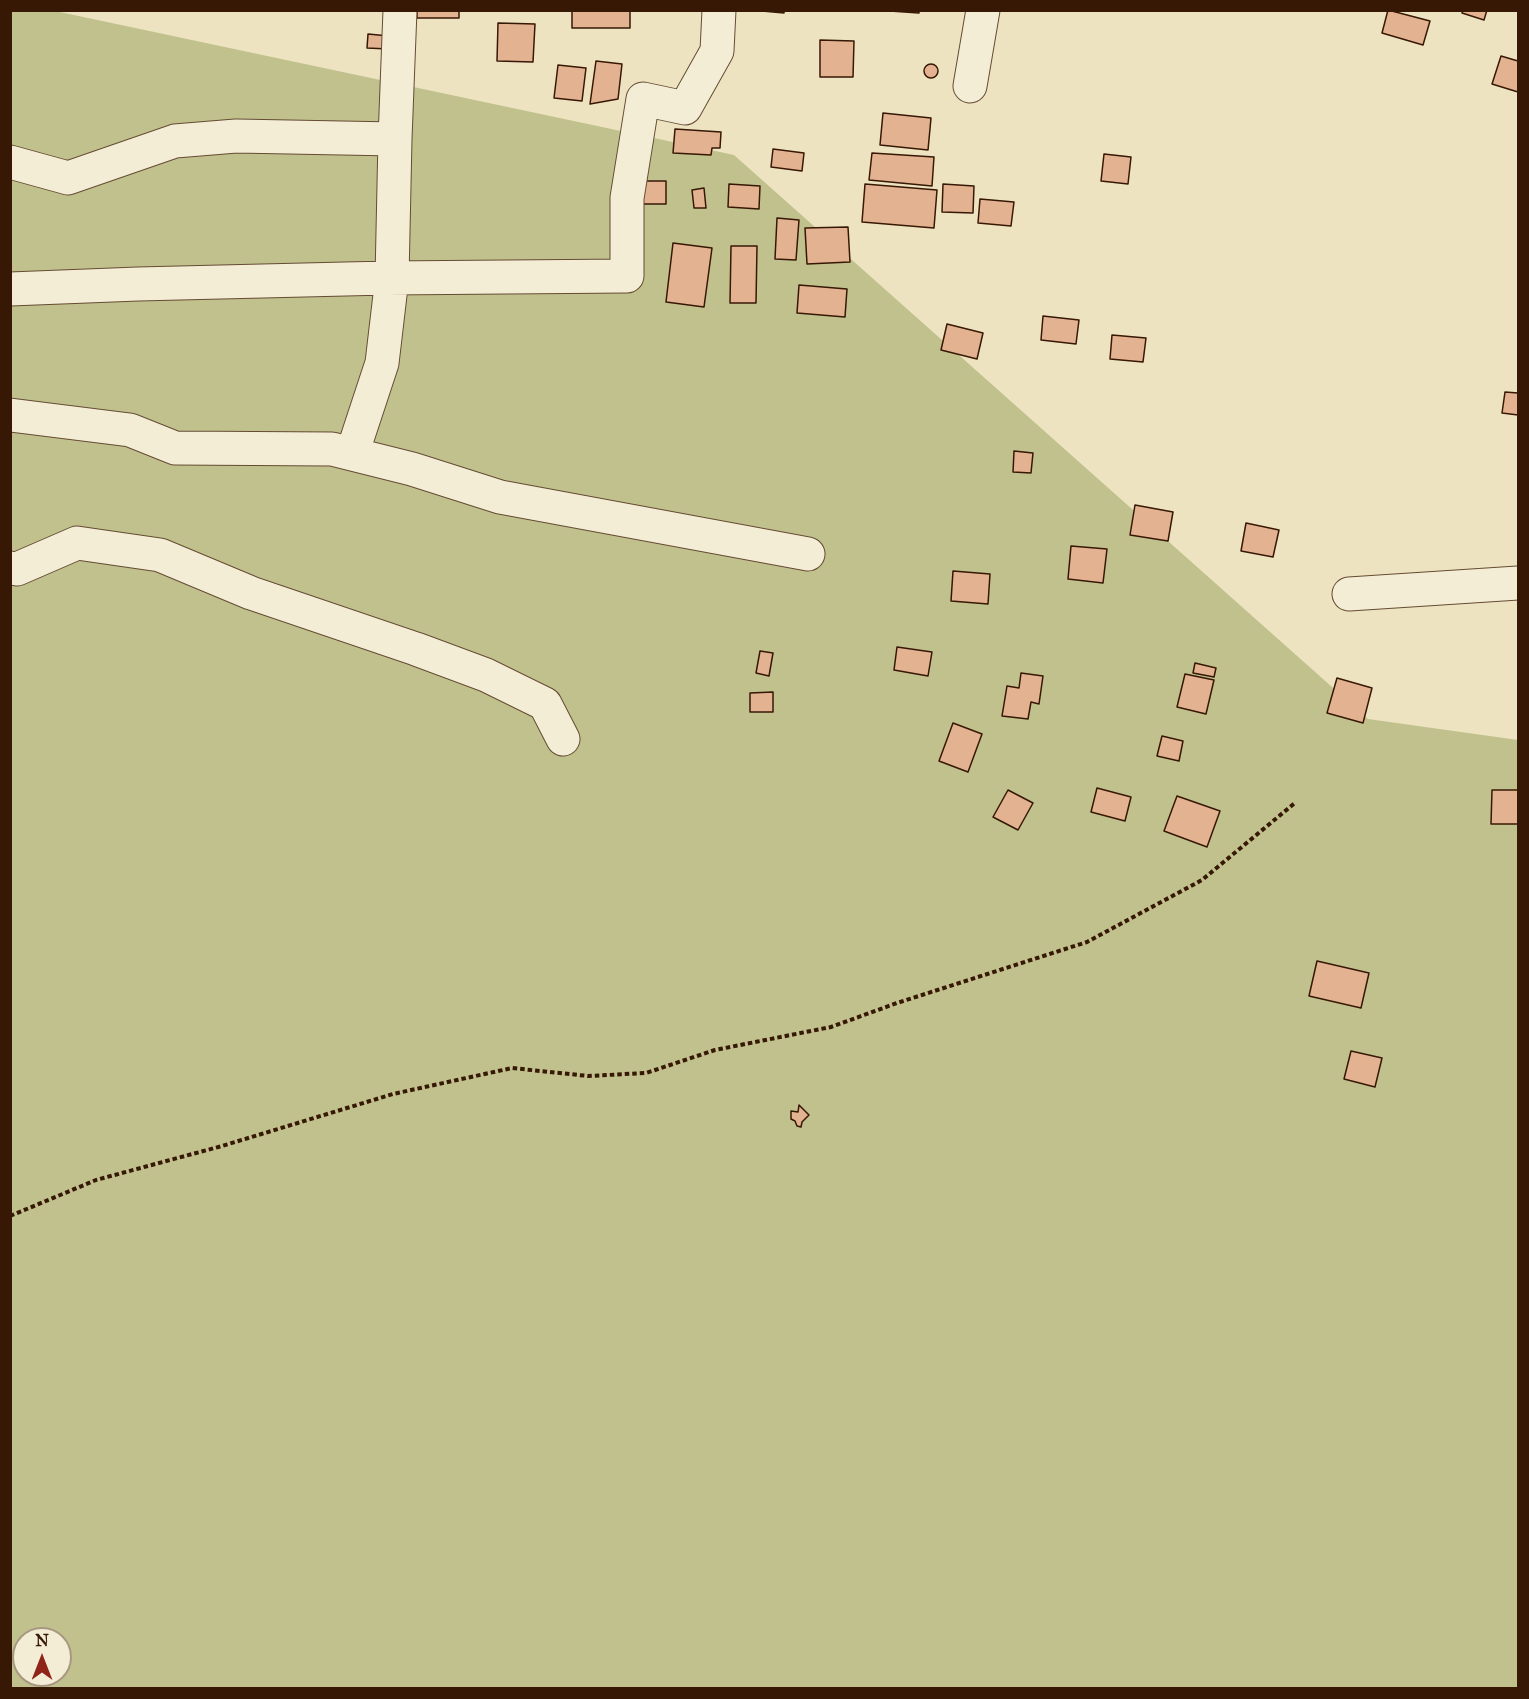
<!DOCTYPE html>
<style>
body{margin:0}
#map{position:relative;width:1529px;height:1699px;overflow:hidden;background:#eee3c0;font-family:"IM FELL Great Primer",serif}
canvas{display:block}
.frame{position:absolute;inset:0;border:12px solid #371804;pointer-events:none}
.north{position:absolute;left:12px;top:1627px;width:60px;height:60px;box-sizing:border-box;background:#f4edd6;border:2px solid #a89882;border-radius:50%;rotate:0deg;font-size:16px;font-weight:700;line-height:24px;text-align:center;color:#371804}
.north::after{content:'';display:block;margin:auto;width:21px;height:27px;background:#8f2418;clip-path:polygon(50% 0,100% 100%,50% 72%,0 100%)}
</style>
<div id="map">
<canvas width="1529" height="1699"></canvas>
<div class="frame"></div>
<div class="north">N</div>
</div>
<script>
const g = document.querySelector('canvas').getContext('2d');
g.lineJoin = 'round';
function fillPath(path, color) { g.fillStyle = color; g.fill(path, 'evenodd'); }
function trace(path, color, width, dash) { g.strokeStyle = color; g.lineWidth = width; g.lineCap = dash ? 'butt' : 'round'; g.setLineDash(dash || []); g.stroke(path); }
fillPath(new Path2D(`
 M11,11H55L734,155L1368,719L1518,740V1688H11ZM24,1639H60V1675H24Z`), '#c0c18d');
const building = new Path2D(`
 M417,10H459V18H417Z
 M572,10H630V28H572Z
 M751,10H784V13Z
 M875,10H919V13Z
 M1388,10L1430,21L1423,45L1382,33Z
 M1463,10H1487L1484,20L1462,13Z
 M498,23L535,24L533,62L497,61Z
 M368,34L389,36L388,49L367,48Z
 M820,40L854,41L853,77H820Z
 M1501,56L1518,61V92L1492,84Z
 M596,61L622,64L618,99L590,104Z
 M924 71a7 7 0 1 1 14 0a7 7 0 1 1-14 0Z
 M558,65L586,68L582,101L554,98Z
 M883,113L931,118L928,150L880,145Z
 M675,129L721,132L720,148H712L711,155L673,153Z
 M773,149L804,153L802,171L771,167Z
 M872,153L934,157L932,186L869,180Z
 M1104,154L1131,157L1128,184L1101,181Z
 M639,181H666V204H639Z
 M729,184L760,186L759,209L728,207Z
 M865,184L937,190L934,228L862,222Z
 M943,184L974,186L973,213L942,212Z
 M704,188L706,208H694L692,190Z
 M980,199L1014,202L1011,226L978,223Z
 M777,218L799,220L796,260L775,259Z
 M848,227L850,262L807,264L805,228Z
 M673,243L712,248L704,307L666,302Z
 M731,246H757L756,303H730Z
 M799,285L847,289L845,317L797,313Z
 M1043,316L1079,320L1076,344L1041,340Z
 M947,324L983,333L977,359L941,350Z
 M1112,335L1146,338L1143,362L1110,359Z
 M1505,392L1518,393V415L1502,413Z
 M1014,451L1033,453L1031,473L1013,472Z
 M1135,505L1173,512L1168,541L1130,535Z
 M1246,523L1279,530L1273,557L1241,551Z
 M1071,546L1107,549L1103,583L1068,579Z
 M953,571L990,574L988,604L951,601Z
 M897,647L932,652L928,676L894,670Z
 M760,651L773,653L769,676L756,673Z
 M1195,663L1216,668L1214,677L1193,673Z
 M1021,673L1043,676L1039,704L1031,702L1028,719L1002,716L1007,686L1019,688Z
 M1185,674L1214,680L1206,714L1177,707Z
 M1337,678L1372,688L1363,723L1327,713Z
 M773,692V712H750V693Z
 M953,723L982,734L968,772L939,761Z
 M1162,736L1183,741L1179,761L1157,756Z
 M1097,788L1131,797L1125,821L1091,812Z
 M1008,790L1033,803L1018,830L993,817Z
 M1492,790H1518V824H1491Z
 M1177,796L1220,811L1207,847L1164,831Z
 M1317,961L1369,973L1361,1008L1309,996Z
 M1351,1051L1382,1058L1375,1087L1344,1079Z
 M799,1105L809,1115L802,1122L801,1127L797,1126L795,1121L791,1119V1111L798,1112Z`);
fillPath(building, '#e3b291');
trace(building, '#371804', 1.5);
const minor = new Path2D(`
 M970,86L983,10
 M10,162L68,178L175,141L236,136L395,139
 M10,289L138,284L387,278L627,276V198L643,99L685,108L717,51L719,10
 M10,415L130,430L175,448L332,449L412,469L500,497L808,554
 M352,454L382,363L392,278L395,139L400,10
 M10,568L17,569L77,543L160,555L251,593L416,649L486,675L545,704L563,739
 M1349,594L1518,583`);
trace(minor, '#654b33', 35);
trace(new Path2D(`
 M10,1216L96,1180L222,1146L393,1094L512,1068L588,1076L646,1073L715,1050L831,1027L897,1003L1087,942L1202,880L1296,802`), '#371804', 4, [4.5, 3]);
trace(minor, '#f4edd6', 33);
</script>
